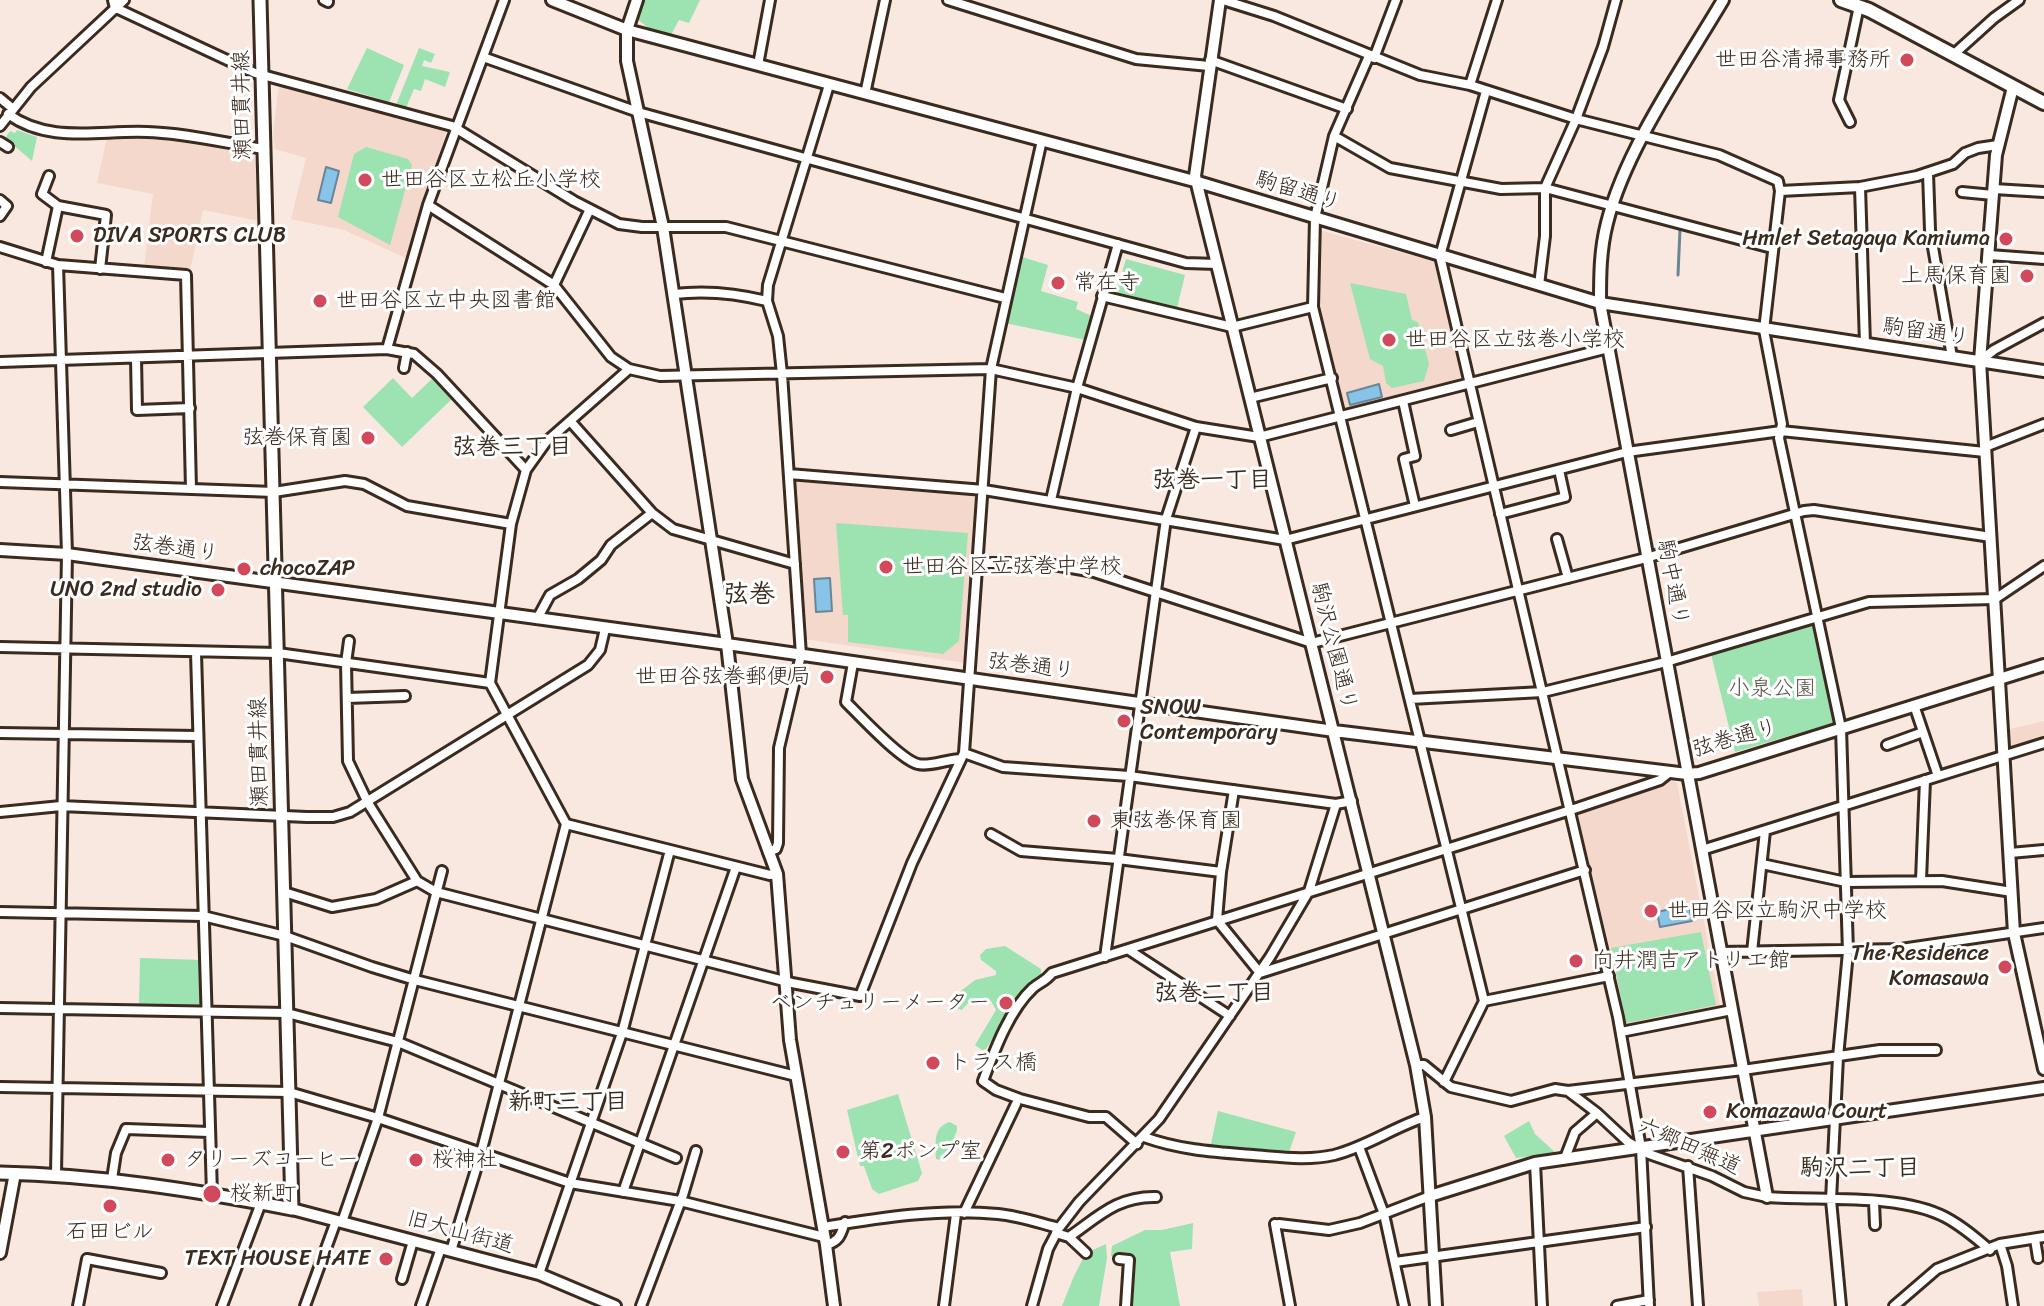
<!DOCTYPE html>
<meta charset="utf-8">
<style>
body{margin:0}
canvas{display:block;background:#f8e8e0}
</style>
<canvas width="2044" height="1306"></canvas>
<script>
const g = document.querySelector('canvas').getContext('2d');
g.lineJoin = 'round';
function fillPath(path, color) { g.fillStyle = color; g.fill(path, 'evenodd'); }
function trace(path, color, width, dash) { g.strokeStyle = color; g.lineWidth = width; g.lineCap = dash ? 'butt' : 'round'; g.setLineDash(dash || []); g.stroke(path); }
function label(font, color, halo, rows, align = 'center') {
  g.font = font + ' Sriracha,"Klee One",sans-serif'; g.lineWidth = 6; g.setLineDash([]); g.textBaseline = 'middle'; g.strokeStyle = halo; g.fillStyle = color; for (const [text, x, y, turn = 0] of rows) {
    g.save(); g.translate(x, y); g.rotate((+turn || 0) * Math.PI / 180); g.textAlign = isNaN(turn) ? turn : align; if (halo) g.strokeText(text, 0, 0); g.fillText(text, 0, 0); g.restore();
  }
}
fillPath(new Path2D(`
 M279,85L447,129L406,258L344,230L291,219L306,158L275,149L273,133Z
 M132,136L248,151L256,160L260,221L203,210L190,271L144,268L153,194L97,183L107,138Z
 M1319,230L1435,262L1461,376L1458,381L1347,410L1342,407L1316,304Z
 M793,478L979,494L966,663L804,639Z
 M2044,721V737L2012,748L2007,745L2006,730Z
 M1671,780L1677,783L1721,1010L1625,1029L1577,812Z
 M1802,1289L1803,1306H1759L1757,1292Z`), '#f3d8cb');
fillPath(new Path2D(`
 M642,0H700L689,23L679,20L671,35L650,29L637,19Z
 M367,48L404,65L389,102L347,89Z
 M419,48L435,54L431,63L424,60L422,66L450,72L445,87L425,79L421,91L414,89L406,108L396,105Z
 M17,130L37,137L32,161L5,138L10,131L15,133Z
 M366,147L408,159L412,165L390,245L338,217L354,154Z
 M1019,256L1048,265L1041,291L1078,302L1076,309L1092,316L1086,340L1005,323Z
 M1126,259L1185,275L1177,308L1118,294L1116,292Z
 M1350,283L1406,294L1412,320L1418,322L1429,364L1424,381L1392,388L1386,383L1383,366L1370,359Z
 M437,374L456,395L402,447L363,407L393,378L412,398Z
 M836,523L968,533L959,641L943,654L848,642V615H843Z
 M1813,625L1833,723L1735,752L1711,654Z
 M1701,932L1716,1005L1626,1023L1611,948Z
 M1005,946L1041,969V978L1030,981L986,1049L982,1050L975,1045L996,1010L991,1001C977,998 971,998 962,1010L952,1007V998L975,980L996,975V971L981,960L980,955L986,949Z
 M140,958L201,960L203,1004L199,1009L139,1006Z
 M898,1094L922,1173L918,1181L879,1194L872,1189L864,1166H860L847,1110Z
 M1218,1111L1296,1132L1288,1155L1210,1148Z
 M1529,1121L1535,1134L1556,1153L1516,1158L1504,1136Z
 M950,1122L957,1126V1130L946,1161L936,1159C936,1144 932,1127 950,1122Z
 M1193,1223L1192,1249L1170,1252L1180,1306H1129L1132,1257L1111,1256L1112,1246L1145,1230H1162Z
 M1106,1244L1107,1258L1099,1306H1062L1074,1276L1086,1253Z`), '#9ce3b1');
const water = new Path2D(`
 M326,167L339,171L331,203L318,200Z
 M1379,384L1382,397L1350,405L1347,393Z
 M830,578L832,611L816,612L814,579Z
 M1689,905L1692,921L1660,927L1657,912Z`);
fillPath(water, '#87c4e7');
trace(water, '#698697', 2);
trace(new Path2D(`
 M1678,275L1680,229`), '#698697', 3);
const minor = new Path2D(`
 M324,0L328,2
 M948,0L1136,59L1209,66
 M1223,0L1274,16L1420,75L1470,85L1576,119L1719,155L1778,181L1780,191L1764,330L1782,424L1779,438L1841,728L1848,952L1838,1057L1831,1200L1841,1306
 M116,8L255,73L452,126L574,201L619,224L642,227H726L1005,298
 M1953,55L1994,18L2019,0
 M1369,56L1334,136L1315,218L1313,307L1484,1001L1444,1082
 M483,57L638,112L1186,263L1217,264
 M1374,58L1396,0
 M1210,60L1347,109
 M758,65L770,0
 M1470,85L1497,0
 M1486,91L1440,256L1618,1017L1641,1148L1649,1306
 M865,94L885,0
 M0,98L12,108
 M8,114C49,144 99,130 147,132C185,133 225,143 264,149
 M1850,122L1839,100L1859,6
 M0,126L31,87L124,0
 M1334,136L1390,168L1501,189L1545,188L1772,248
 M0,142L8,147
 M1928,173L1930,230L1952,357
 M49,176L42,194L58,206L106,215L100,269
 M1860,187L1865,344
 M1994,189L2044,192
 M1780,191L1860,187L1917,176L1953,164L1965,153L1978,148L1998,145
 M1962,192L1993,195
 M0,200L7,206L0,216
 M428,205L554,285L611,357L629,369L660,376L991,369L1077,388L1196,427L1259,437L1608,348
 M0,247L58,265L186,275L191,489
 M1989,255L2044,259
 M46,262L58,206
 M554,285L590,209
 M1539,285L1545,236V188L1576,119L1603,47L1616,0
 M674,294C707,290 735,293 767,301
 M1102,296L1232,327L1313,307
 M387,349L428,205L504,0
 M136,358L137,410L190,408
 M1980,361L1994,350L2044,323
 M0,362L387,349L414,354L437,374L526,470
 M404,368L407,352
 M629,369L546,442L526,470L511,524L490,683L566,824L770,875L777,874
 M1250,398L1332,378
 M1403,401L1415,456L1404,459L1415,506
 M571,422L652,513L673,529L795,564
 M1451,430L1478,422
 M1985,447L2044,424
 M789,474L984,490L1285,540L1627,452L1781,431L1985,452
 M0,482L274,492L345,481L364,484L407,506L511,524
 M1051,500L1077,388L1118,244
 M1500,514L1565,497L1559,470
 M1557,539L1568,578
 M978,563H1042L1094,572L1312,643L1646,558L1804,511L1814,510L1991,537
 M537,619L550,595L578,579L601,560L611,545L652,513
 M349,641L346,663L348,761L368,803L417,881L436,892L792,983L860,996L912,863L964,753L991,369L1042,140
 M0,647L278,653L490,683
 M196,653L212,1194
 M853,663L846,702C860,716 901,760 918,764C929,767 948,759 961,759
 M347,698L405,696
 M1410,699L1543,692L1666,662L1869,602L1995,599L2044,566
 M1914,705L1938,776
 M0,733L197,736
 M1887,745L1923,732
 M964,753L1003,767L1129,776L1336,804L1352,801
 M1234,790L1221,872L1217,920L1260,973L1585,870
 M0,812L61,806L307,817H333L350,812L588,665L600,650L605,629
 M991,834L1021,851L1118,859L1221,872
 M1702,850L2044,743
 M768,852L776,849L778,843L779,748L801,655L782,374L778,336L767,301L768,285L829,85
 M2010,853L2044,850
 M1762,864L1846,882L1942,881L2012,892
 M1921,880L1925,780
 M284,892L332,907L376,899L417,881
 M0,912L203,916L285,936L372,967L415,980L796,1076
 M1129,950L1230,1016
 M1721,952L1901,949L2044,928
 M1752,952L1765,831
 M1105,957L1166,519L1196,427
 M1484,1001L1609,976
 M0,1008L287,1013L398,1042L676,1158
 M1621,1032L1732,1010
 M1416,1065H1424L1451,1087L1511,1101L1555,1089L1568,1091L1597,1113L1628,1142L1649,1154L1712,1176L1744,1192L1767,1197C1819,1201 1899,1193 1945,1217C1962,1226 1976,1238 1990,1250
 M0,1087L289,1092L378,1118L570,1183L680,1201L824,1237
 M1568,1091L1743,1070L1880,1050H1936
 M1144,1137C1180,1150 1215,1152 1253,1155C1280,1157 1307,1161 1334,1155C1366,1147 1394,1127 1425,1117
 M1137,1144L1106,1117H1089L1020,1099L996,1090L983,1081C994,1052 1009,1010 1033,988C1040,982 1046,981 1052,973L1577,808L1660,780L1670,772
 M1359,1147L1384,1214L1404,1306
 M1565,1158L1575,1132L1597,1113
 M1535,1163L1542,1306
 M1688,1166L1698,1306
 M56,1174L67,554L58,265
 M112,1179L116,1153L126,1129L209,1132
 M623,1192L736,867
 M1874,1202L1875,1225
 M964,1213L1016,1104
 M342,1222L378,1118L442,871
 M1275,1224L1290,1306
 M1279,1224L1329,1230L1360,1223L1430,1196
 M823,1227C879,1218 940,1208 998,1214C1019,1216 1039,1223 1059,1228
 M1056,1233L1069,1237C1099,1216 1118,1196 1156,1197
 M1069,1237L1086,1253
 M2035,1239L2038,1258
 M2000,1244L2007,1266L2013,1306
 M826,1245C840,1241 841,1234 845,1222
 M451,1251L481,1153L566,824
 M1119,1259L1129,1260L1126,1306
 M1395,1262L1646,1227
 M539,1274L622,1033L670,850
 M402,1279L413,1241
 M78,1306L87,1259L161,1273
 M222,1306L261,1203
 M305,1306L336,1221
 M421,1306L441,1248
 M641,1306L683,1195L696,1151
 M944,1306L956,1214
 M1032,1306L1048,1249L1059,1228L1079,1202L1159,1119L1270,957L1309,891L1336,804
 M1617,1306L1649,1300
 M1894,1306L1937,1269L2000,1244L2044,1237`);
const tertiary = new Path2D(`
 M114,0L116,8
 M552,0L627,30L1198,182L1600,303L2044,371
 M637,0L627,30V61L663,227L727,644L742,779L777,874L790,1040L826,1245L834,1306
 M1220,0L1195,176L1416,1065L1425,1117L1436,1306
 M1723,0C1684,66 1625,150 1607,223C1600,250 1600,276 1600,303L1767,1197
 M2013,87L1996,155L1980,361L2014,933L2044,1069
 M0,550L67,554L727,644L1334,731L1687,774L1699,773L2044,665
 M1430,1196L1535,1163L2044,1088
 M292,1209L539,1274L615,1306
 M0,1253L15,1173`);
const secondary = new Path2D(`
 M0,1173C99,1175 194,1190 292,1209L260,0`);
const primary = new Path2D(`
 M1841,0L1869,10L2044,103`);
trace(minor, '#3b2a1e', 14);
trace(tertiary, '#3b2a1e', 16);
trace(secondary, '#3b2a1e', 17);
trace(primary, '#3b2a1e', 18);
trace(minor, '#fff', 8);
trace(tertiary, '#fff', 10);
trace(secondary, '#fff', 11);
trace(primary, '#fff', 12);
for (const [x, y, r, color] of [
 [1907,60,8,"#d1495b"],
 [365,180,8,"#d1495b"],
 [77,236,8,"#d1495b"],
 [2006,239,8,"#d1495b"],
 [2027,276,8,"#d1495b"],
 [1058,283,8,"#d1495b"],
 [320,301,8,"#d1495b"],
 [1389,340,8,"#d1495b"],
 [368,438,8,"#d1495b"],
 [886,567,8,"#d1495b"],
 [244,569,8,"#d1495b"],
 [218,590,8,"#d1495b"],
 [827,677,8,"#d1495b"],
 [1124,721,8,"#d1495b"],
 [1094,821,8,"#d1495b"],
 [1651,911,8,"#d1495b"],
 [1576,961,8,"#d1495b"],
 [2005,967,8,"#d1495b"],
 [1006,1003,8,"#d1495b"],
 [933,1063,8,"#d1495b"],
 [1710,1112,8,"#d1495b"],
 [843,1152,8,"#d1495b"],
 [168,1160,8,"#d1495b"],
 [416,1160,8,"#d1495b"],
 [212,1194,10,"#d1495b"],
 [110,1206,8,"#d1495b"],
 [386,1259,8,"#d1495b"]
]) { const dot = new Path2D(); dot.arc(x, y, r, 0, 2 * Math.PI); g.fillStyle = color; g.fill(dot); trace(dot, '#fff', 3); }
label('22px', '#3b2a1e', '#fff', [
 ["世田谷清掃事務所",1891,60,"right"],
 ["世田谷区立松丘小学校",381,180],
 ["DIVA SPORTS CLUB",93,236],
 ["Hmlet Setagaya Kamiuma",1990,239,"right"],
 ["上馬保育園",2011,276,"right"],
 ["常在寺",1074,283],
 ["世田谷区立中央図書館",336,301],
 ["世田谷区立弦巻小学校",1405,340],
 ["弦巻保育園",352,438,"right"],
 ["世田谷区立弦巻中学校",902,567],
 ["chocoZAP",260,569],
 ["UNO 2nd studio",202,590,"right"],
 ["世田谷弦巻郵便局",811,677,"right"],
 ["SNOW",1140,708],
 ["Contemporary",1140,733],
 ["東弦巻保育園",1110,821],
 ["世田谷区立駒沢中学校",1667,911],
 ["The Residence",1989,954,"right"],
 ["Komasawa",1989,979,"right"],
 ["向井潤吉アトリエ館",1592,961],
 ["ベンチュリーメーター",990,1003,"right"],
 ["トラス橋",949,1063],
 ["Komazawa Court",1726,1112],
 ["第2ポンプ室",859,1152],
 ["タリーズコーヒー",184,1160],
 ["桜神社",432,1160],
 ["桜新町",230,1194],
 ["石田ビル",110,1232,"center"],
 ["TEXT HOUSE HATE",370,1259,"right"]
], 'left');
label('22px', '#3b2a1e', '#fff', [
 ["瀬田貫井線",243,105,-91],
 ["駒留通り",1298,192,17],
 ["駒留通り",1926,333,8],
 ["弦巻通り",175,549,8],
 ["駒中通り",1672,583,79],
 ["駒沢公園通り",1333,647,76],
 ["弦巻通り",1031,667,7],
 ["弦巻通り",1735,739,-16],
 ["瀬田貫井線",260,752,-91],
 ["六郷田無道",1689,1147,24],
 ["旧大山街道",460,1233,15]
]);
label('22px', '#535843', '#fff', [
 ["小泉公園",1772,689]
]);
label('bold 24px', '#3b2a1e', '#fff', [
 ["弦巻三丁目",512,448],
 ["弦巻一丁目",1212,481],
 ["弦巻二丁目",1214,994],
 ["新町三丁目",568,1103],
 ["駒沢二丁目",1860,1169]
]);
label('bold 26px', '#3b2a1e', '#fff', [
 ["弦巻",749,595]
]);
</script>
